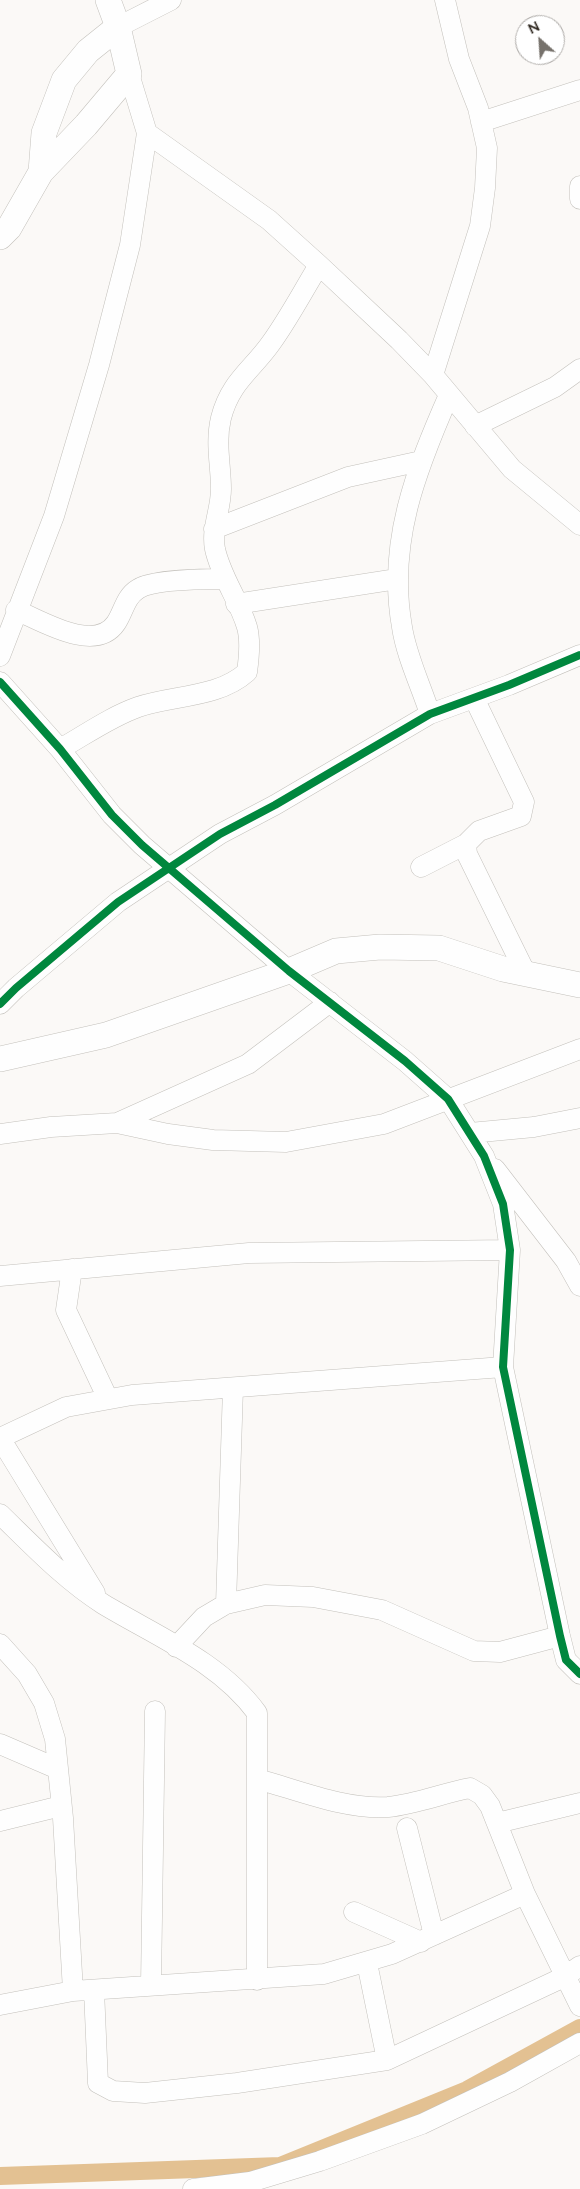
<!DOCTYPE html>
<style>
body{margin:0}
#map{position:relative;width:580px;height:2189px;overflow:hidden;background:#fbf9f7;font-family:Lato,sans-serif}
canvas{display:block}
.north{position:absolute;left:515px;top:15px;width:50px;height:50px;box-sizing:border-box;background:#fff;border:1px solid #aca9a6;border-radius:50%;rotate:334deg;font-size:14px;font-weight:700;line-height:20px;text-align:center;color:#2f2820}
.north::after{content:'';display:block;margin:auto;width:18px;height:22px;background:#76716b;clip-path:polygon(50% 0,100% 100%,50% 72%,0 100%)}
</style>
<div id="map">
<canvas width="580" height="2189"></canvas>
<div class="north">N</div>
</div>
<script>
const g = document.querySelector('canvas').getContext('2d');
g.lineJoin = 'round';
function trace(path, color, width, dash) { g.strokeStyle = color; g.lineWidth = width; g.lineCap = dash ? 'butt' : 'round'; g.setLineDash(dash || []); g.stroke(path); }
trace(new Path2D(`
 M0,2176L280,2166L467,2090L580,2028`), '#e3c192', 18);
const minor = new Path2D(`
 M118,27L171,0
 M481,122L580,90
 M147,133L269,220L319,265L399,340L433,375L512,469L580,525
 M580,186V199
 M433,375L480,226L485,188L487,148L478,108L459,59L445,0
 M475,426L555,387L580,369
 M214,529L348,477L421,461
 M236,604L397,579
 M16,610C42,621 95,654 116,623C124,611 125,597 138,589C153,579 206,579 225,579
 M0,656L54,516L99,365L130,245L147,133L129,74
 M0,682L60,749L112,815L142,845L289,971L405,1061L448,1099L484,1156L503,1204L510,1250L503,1367L560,1636L566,1660L580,1674
 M474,698L524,802L521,816L479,831L466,844L467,854L526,974
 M430,714C421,686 406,655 402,627C387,543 416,470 449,395
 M60,749C85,735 110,717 138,707C174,695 218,698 247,672C249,658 251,641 247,627C239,600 221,577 215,549C211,528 221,510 221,489C221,465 215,443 221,418C230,382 252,370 271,343C289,318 303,291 319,265
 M421,867L466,844
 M0,1004L16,988L118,902L220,834L275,805L430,714L509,685L580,655
 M117,1123L248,1064L330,1002
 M470,1133L534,1127L580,1118
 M0,1134L51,1127L117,1123L168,1134L213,1140L286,1142L384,1124L580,1049
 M495,1169L566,1261L580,1286
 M72,1269L66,1310L108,1399
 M0,1276L249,1253L510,1250
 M0,1438L66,1407L132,1395L503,1367
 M0,1438L95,1593
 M0,1514C32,1545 65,1580 103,1604C156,1636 220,1662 257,1713V1980
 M226,1604L233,1388
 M0,1644L27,1674L44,1703L55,1739L63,1818L73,1991
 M176,1647L204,1617L226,1604L265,1595L313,1597L382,1610L474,1651L500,1652L560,1636
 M0,1744L58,1769
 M257,1779C298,1790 345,1810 388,1807C417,1804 443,1793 470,1788L482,1795L490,1806L525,1894L580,2006
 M0,1821L61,1806
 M497,1823L580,1803
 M407,1828L434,1935
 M354,1912L421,1942
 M367,1963L387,2060
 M151,1985L155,1711
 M94,1990L98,2083L113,2091L145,2093L237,2083L387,2060L564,1977L580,1966
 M0,2005L73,1991L324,1974L392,1954L525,1894
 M193,2189L250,2182L320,2161L422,2124L510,2082L580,2043`);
const tertiary = new Path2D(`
 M41,172L44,133L64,80L88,51L118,27
 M0,237L9,228L41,172L86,125L129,74L118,27L108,0
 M0,1059L106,1035L289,971L336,951L380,947L439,948L503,969L580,985`);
trace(minor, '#c3c0bb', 21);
trace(tertiary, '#c3c0bb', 26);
trace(minor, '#fefefe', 20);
trace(tertiary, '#fefefe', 25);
trace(new Path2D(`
 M0,682L60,749L112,815L142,845L289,971L405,1061L448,1099L484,1156L503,1204L510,1250L503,1367L560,1636L566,1660L580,1674
 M0,1004L16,988L118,902L220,834L275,805L430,714L509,685L580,655`), '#00873e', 8);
</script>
